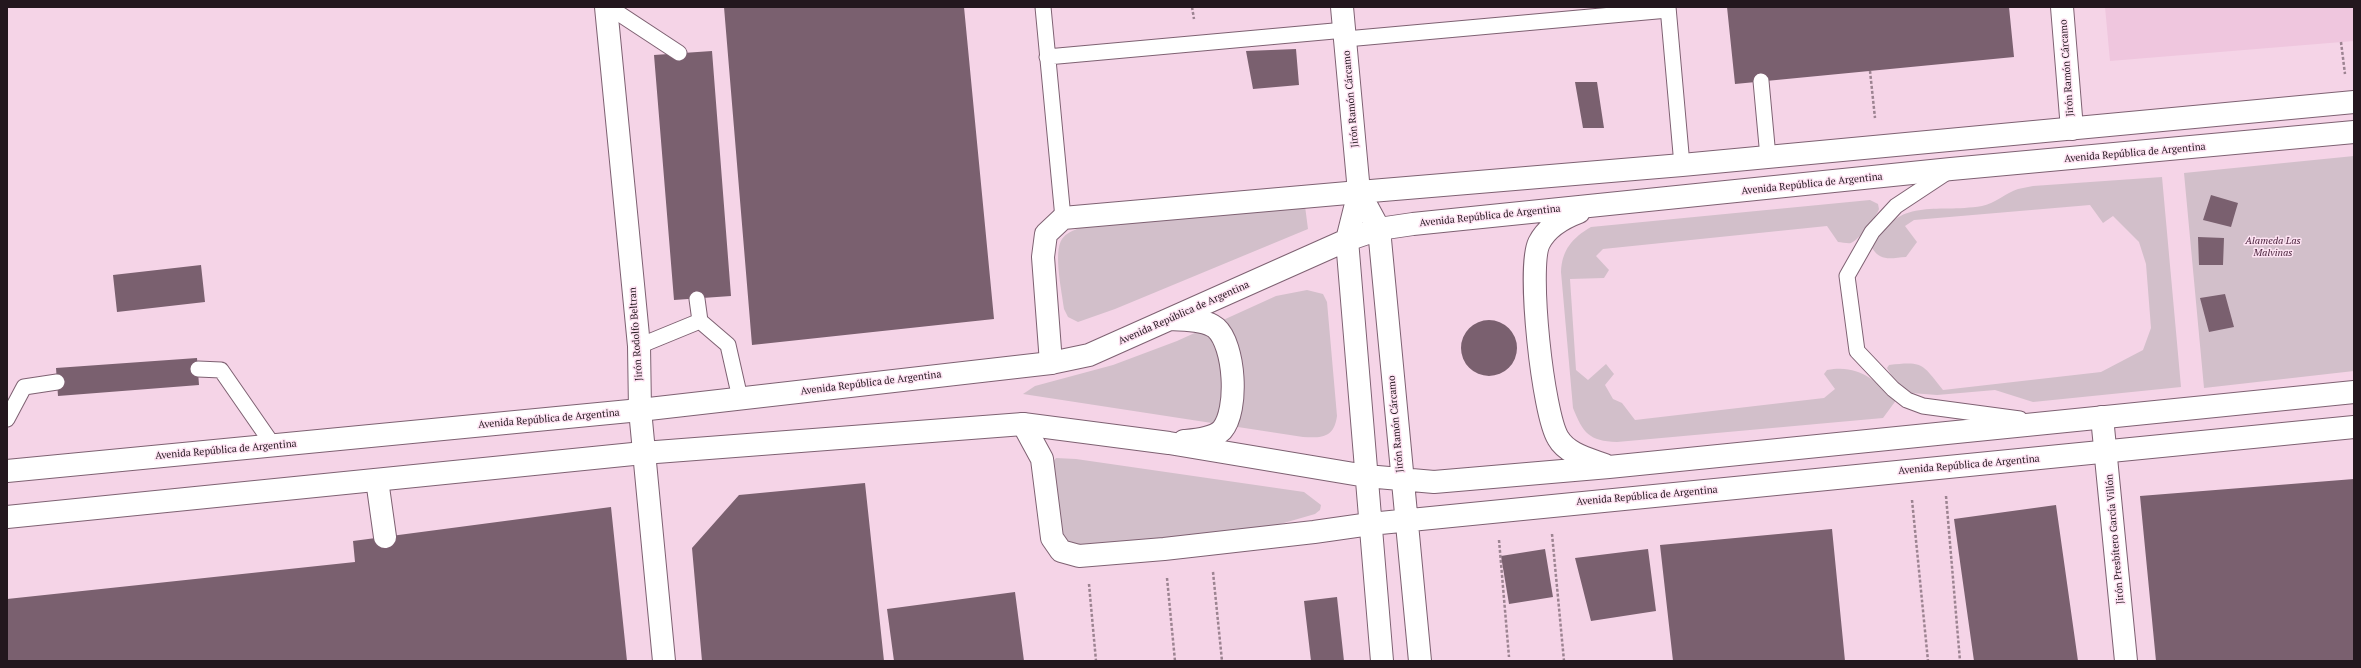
<!DOCTYPE html>
<meta charset="utf-8">
<style>
body{margin:0}
#map{position:relative;width:2361px;height:668px;overflow:hidden;background:#f5d4e7;font-family:"PT Serif",serif}
canvas{display:block}
.frame{position:absolute;inset:0;border:8px solid #23171e;pointer-events:none}
</style>
<div id="map">
<canvas width="2361" height="668"></canvas>
<div class="frame"></div>
</div>
<script>
const g = document.querySelector('canvas').getContext('2d');
g.lineJoin = 'round';
function fillPath(path, color) { g.fillStyle = color; g.fill(path, 'evenodd'); }
function trace(path, color, width, dash) { g.strokeStyle = color; g.lineWidth = width; g.lineCap = dash ? 'butt' : 'round'; g.setLineDash(dash || []); g.stroke(path); }
function label(font, color, halo, rows, align = 'center') {
  g.font = font + ' "PT Serif",serif'; g.lineWidth = 3; g.setLineDash([]); g.textBaseline = 'middle'; g.strokeStyle = halo; g.fillStyle = color; for (const [text, x, y, turn = 0] of rows) {
    g.save(); g.translate(x, y); g.rotate((+turn || 0) * Math.PI / 180); g.textAlign = isNaN(turn) ? turn : align; if (halo) g.strokeText(text, 0, 0); g.fillText(text, 0, 0); g.restore();
  }
}
fillPath(new Path2D(`
 M2105,7H2354V41L2110,61Z`), '#efc6de');
fillPath(new Path2D(`
 M2354,156V371L2204,388L2184,173Z
 M2162,177L2181,387L2033,402L1995,390L1937,395L1911,393L1898,387L1887,368L1889,365C1924,361 1922,364 1943,390L2101,372L2143,350L2151,328L2146,264L2139,242L2113,216L2103,223L2090,205L1914,220L1905,226L1917,242L1906,257C1891,258 1881,262 1872,248C1899,195 1934,214 1982,206C1994,204 2006,193 2018,189C2023,188 2028,187 2033,186Z
 M1870,200L1878,204L1879,209C1877,216 1858,241 1851,243C1848,244 1842,242 1838,242L1827,226L1603,249L1596,256L1609,270L1604,278L1570,279L1576,370L1588,380L1606,364L1614,374L1605,385L1613,399L1622,403L1635,420L1824,398L1835,389L1824,374L1827,370C1859,364 1873,380 1897,399L1883,418L1617,442C1589,441 1583,433 1573,408L1561,272C1562,250 1572,238 1591,227Z
 M1305,206L1308,229L1115,309L1078,322L1068,317L1064,309C1062,292 1053,252 1062,239C1066,233 1074,230 1080,228Z
 M1307,290L1323,294L1327,302L1337,416C1334,438 1322,438 1303,437L1023,394L1035,386L1113,365L1177,341L1276,296Z
 M1056,458L1076,459L1304,492L1321,505L1320,510L1315,514L1263,529L1100,548L1064,544L1052,463Z`), '#d2bfca');
fillPath(new Path2D(`
 M724,7H964L994,319L752,345Z
 M1727,7H2009L2014,57L1735,84Z
 M1296,49L1299,85L1253,89L1246,51Z
 M712,51L731,296L674,300L654,55Z
 M1575,82H1597L1604,128H1583Z
 M2211,195L2238,203L2231,227L2203,220Z
 M2198,237L2224,238L2223,265H2199Z
 M201,265L205,302L117,312L113,275Z
 M2225,294L2234,327L2209,332L2200,298Z
 M1461 348a28 28 0 1 1 56 0a28 28 0 1 1-56 0Z
 M197,358L199,385L58,396L56,368Z
 M2354,479V661H2156L2140,496Z
 M865,483L884,661H702L692,548L739,495Z
 M2056,505L2078,661H1974L1954,519Z
 M611,507L627,661H7V599L355,562L353,541Z
 M1832,529L1845,661H1673L1660,545Z
 M1545,549L1553,597L1509,604L1501,556Z
 M1648,549L1656,611L1591,621L1575,558Z
 M1015,592L1024,661H894L887,609Z
 M1337,597L1344,661H1311L1304,601Z`), '#7a606f');
const lane = new Path2D(`
 M609,7L679,53
 M1043,7L1063,218
 M1668,7L1682,165
 M1346,39L1668,10
 M1047,57L1345,30
 M1761,81L1768,157
 M1949,171L1896,206L1872,232L1847,276L1857,351L1893,389L1907,400L1923,406L2020,419
 M697,299L700,321L728,345L740,398
 M639,346L700,321
 M198,369L221,370L273,445
 M7,419L24,387L57,382`);
const street = new Path2D(`
 M606,7L639,346L640,410L664,661
 M2062,7L2072,129
 M1051,363L1043,257L1046,234L1063,218L1359,192
 M2102,417L2126,661
 M1023,424L1042,459L1052,538L1061,551L1079,556L1164,549L1314,532L1370,524
 M377,480L385,537`);
const secondary = new Path2D(`
 M1342,7L1359,192L1347,240L1382,661
 M1359,192L1682,165L2354,102
 M1359,192L1379,229L1420,661
 M1579,212C1563,218 1547,227 1539,243C1527,268 1543,414 1558,438C1567,454 1589,459 1605,465
 M1171,319C1185,320 1205,319 1216,328C1235,345 1239,410 1222,430C1213,439 1196,440 1184,441
 M7,471L640,410L1051,363L1089,355L1347,240L1379,229L1413,224L1951,169L2354,132
 M7,517L643,453L1023,424L1169,443L1366,476L1434,482L1609,467L2354,392
 M1370,524L2354,427`);
trace(lane, '#7e6172', 17);
trace(street, '#7e6172', 24);
trace(secondary, '#7e6172', 24);
trace(new Path2D(`
 M1192,7L1194,19
 M2341,42L2345,74
 M1870,71L1875,118
 M1946,496L1960,661
 M1912,500L1928,661
 M1552,534L1564,661
 M1499,540L1509,657
 M1213,572L1222,661
 M1167,578L1175,661
 M1089,584L1096,661`), '#9c8391', 2.5, [3, 2]);
trace(lane, '#fff', 15);
trace(street, '#fff', 22);
trace(secondary, '#fff', 22);
label('10px', '#23171e', '#fee3f3', [
 ["Jirón Ramón Cárcamo",2067,68,-94],
 ["Jirón Ramón Cárcamo",1351,99,-95],
 ["Avenida República de Argentina",2135,153,-5],
 ["Avenida República de Argentina",1812,184,-6],
 ["Avenida República de Argentina",1490,216,-6],
 ["Avenida República de Argentina",1184,313,-24],
 ["Jirón Rodolfo Beltran",636,334,-94],
 ["Avenida República de Argentina",871,383,-7],
 ["Avenida República de Argentina",549,419,-5],
 ["Jirón Ramón Cárcamo",1396,424,-95],
 ["Avenida República de Argentina",226,450,-5],
 ["Avenida República de Argentina",1969,465,-5],
 ["Avenida República de Argentina",1647,496,-5],
 ["Jirón Presbítero García Villón",2115,539,-95]
]);
label('italic 10px', '#471f39', '#fee3f3', [
 ["Alameda Las",2273,241],
 ["Malvinas",2273,253]
]);
</script>
